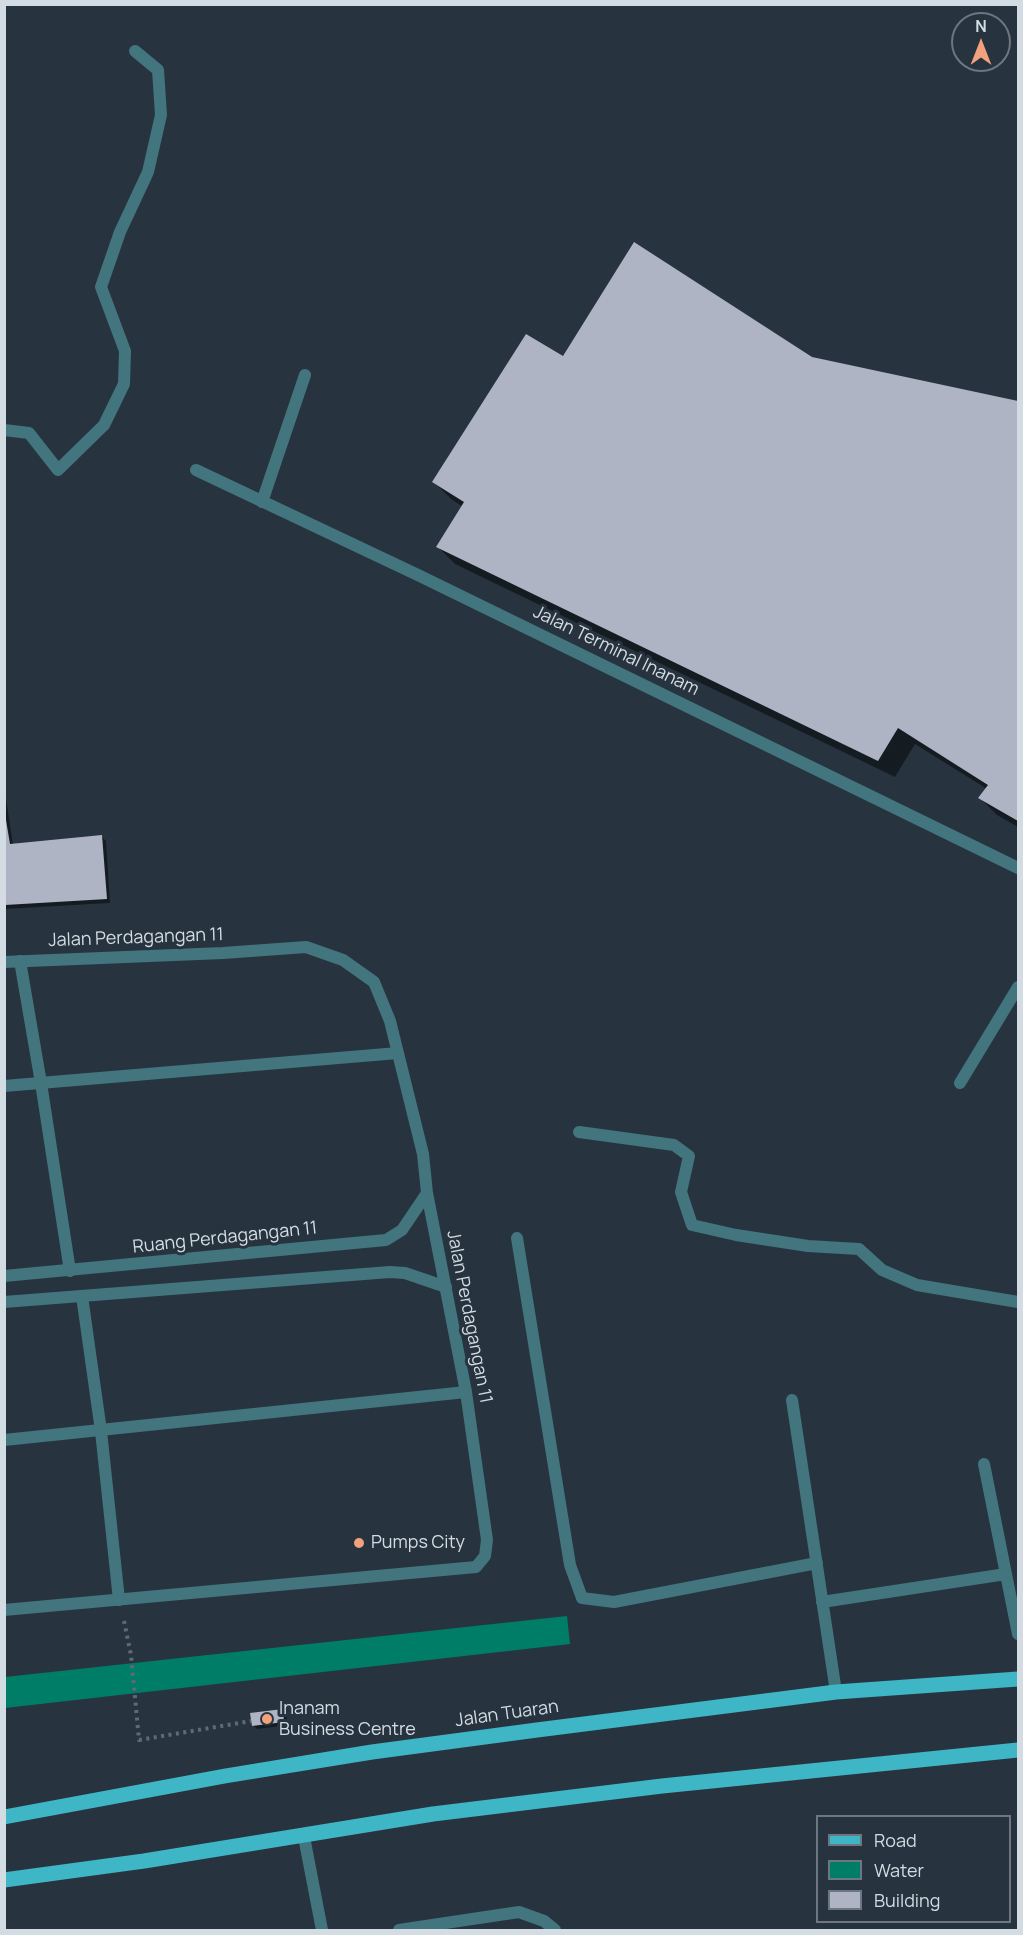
<!DOCTYPE html>
<style>
body{margin:0}
#map{position:relative;width:1023px;height:1935px;overflow:hidden;background:#27343f;font-family:Manrope,sans-serif}
canvas{display:block}
.frame{position:absolute;inset:0;border:6px solid #d4dce3;pointer-events:none}
.legend{position:absolute;left:816px;top:1815px;width:195px;height:108px;box-sizing:border-box;background:#27343f;border:2px solid #6c7781;margin:0;padding:8px 10px;list-style:none;font-size:18px;color:#d4dce3}
.legend li{display:flex;align-items:center;gap:12px;height:30px}
.legend b{width:30px;border:2px solid #6c7781}
.north{position:absolute;left:951px;top:12px;width:60px;height:60px;box-sizing:border-box;background:#27343f;border:2px solid #6c7781;border-radius:50%;rotate:0deg;font-size:16px;font-weight:700;line-height:24px;text-align:center;color:#d4dce3}
.north::after{content:'';display:block;margin:auto;width:21px;height:27px;background:#f1a17c;clip-path:polygon(50% 0,100% 100%,50% 72%,0 100%)}
</style>
<div id="map">
<canvas width="1023" height="1935"></canvas>
<div class="frame"></div>
<ul class="legend">
<li><b style="height:8px;background:#3fb6c6"></b>Road</li>
<li><b style="height:16px;background:#007d67"></b>Water</li>
<li><b style="height:16px;background:#afb4c5"></b>Building</li>
</ul>
<div class="north">N</div>
</div>
<script>
const g = document.querySelector('canvas').getContext('2d');
g.lineJoin = 'round';
function fillPath(path, color) { g.fillStyle = color; g.fill(path, 'evenodd'); }
function trace(path, color, width, dash) { g.strokeStyle = color; g.lineWidth = width; g.lineCap = dash ? 'butt' : 'round'; g.setLineDash(dash || []); g.stroke(path); }
function label(font, color, halo, rows, align = 'center') {
  g.font = font + ' Manrope,sans-serif'; g.lineWidth = 6; g.setLineDash([]); g.textBaseline = 'middle'; g.strokeStyle = halo; g.fillStyle = color; for (const [text, x, y, turn = 0] of rows) {
    g.save(); g.translate(x, y); g.rotate((+turn || 0) * Math.PI / 180); g.textAlign = isNaN(turn) ? turn : align; if (halo) g.strokeText(text, 0, 0); g.fillText(text, 0, 0); g.restore();
  }
}
fillPath(new Path2D(`
 M567,1616L570,1644L5,1708V1677Z`), '#007d67');
fillPath(new Path2D(`
 M563,358H812L1018,403V827L997,815L980,798L987,789L915,744L895,777L455,564L438,547L463,507L451,499L434,482Z
 M4,785L13,845L102,837L106,841L110,903L4,909Z
 M282,1710L286,1714L288,1725L257,1729L253,1725Z`), '#0007');
fillPath(new Path2D(`
 M634,242L812,357L1018,401V821L978,798L988,785L898,728L878,761L436,547L464,502L432,482L526,334L563,356Z
 M5,814L10,844L102,835L107,899L5,905Z
 M283,1709L284,1722L252,1726L250,1713Z`), '#afb4c5');
trace(new Path2D(`
 M124,1621L131,1655L139,1740L251,1721`), '#5f6a74', 4, [3, 4.5]);
trace(new Path2D(`
 M4,430L29,433L58,470L104,425L124,384L125,351L101,287L120,232L148,172L161,115L158,70L135,51
 M196,470L420,576L1018,868
 M262,502L305,375
 M4,962L223,953L306,947L343,960L374,982L390,1021L423,1154L427,1193L466,1392L487,1540L485,1556L476,1567L4,1610
 M960,1083L1018,987
 M4,1086L398,1053
 M579,1132L674,1145L689,1156L681,1192L692,1225L736,1235L808,1246L859,1249L882,1270L917,1285L1018,1302
 M517,1238L570,1565L582,1598L614,1602L817,1563
 M4,1276L386,1240L402,1230L427,1193
 M4,1302L390,1272L405,1273L446,1287
 M792,1400L836,1692
 M4,1440L466,1392
 M984,1464L1018,1634
 M822,1602L1006,1574
 M304,1837L322,1930
 M399,1930L519,1912L544,1921L555,1930`), '#42757d', 12);
trace(new Path2D(`
 M20,961L41,1083L70,1271
 M82,1296L101,1431L119,1600`), '#42757d', 12);
trace(new Path2D(`
 M4,1817L225,1776L372,1752L537,1730L836,1692L1018,1679
 M4,1880L144,1861L433,1814L662,1786L1018,1750`), '#3fb6c6', 15);
for (const [x, y, r, color] of [
 [359,1543,6,"#f1a17c"],
 [267,1719,6,"#f1a17c"]
]) { const dot = new Path2D(); dot.arc(x, y, r, 0, 2 * Math.PI); g.fillStyle = color; g.fill(dot); trace(dot, '#27343f', 2); }
label('18px', '#d4dce3', '#27343f', [
 ["Jalan Terminal Inanam",616,651,26],
 ["Jalan Perdagangan 11",136,938,-2],
 ["Ruang Perdagangan 11",225,1238,-6],
 ["Jalan Perdagangan 11",469,1317,79],
 ["Jalan Tuaran",507,1714,-8]
]);
label('18px', '#d4dce3', '#27343f', [
 ["Pumps City",371,1543],
 ["Inanam",279,1709],
 ["Business Centre",279,1730]
], 'left');
</script>
